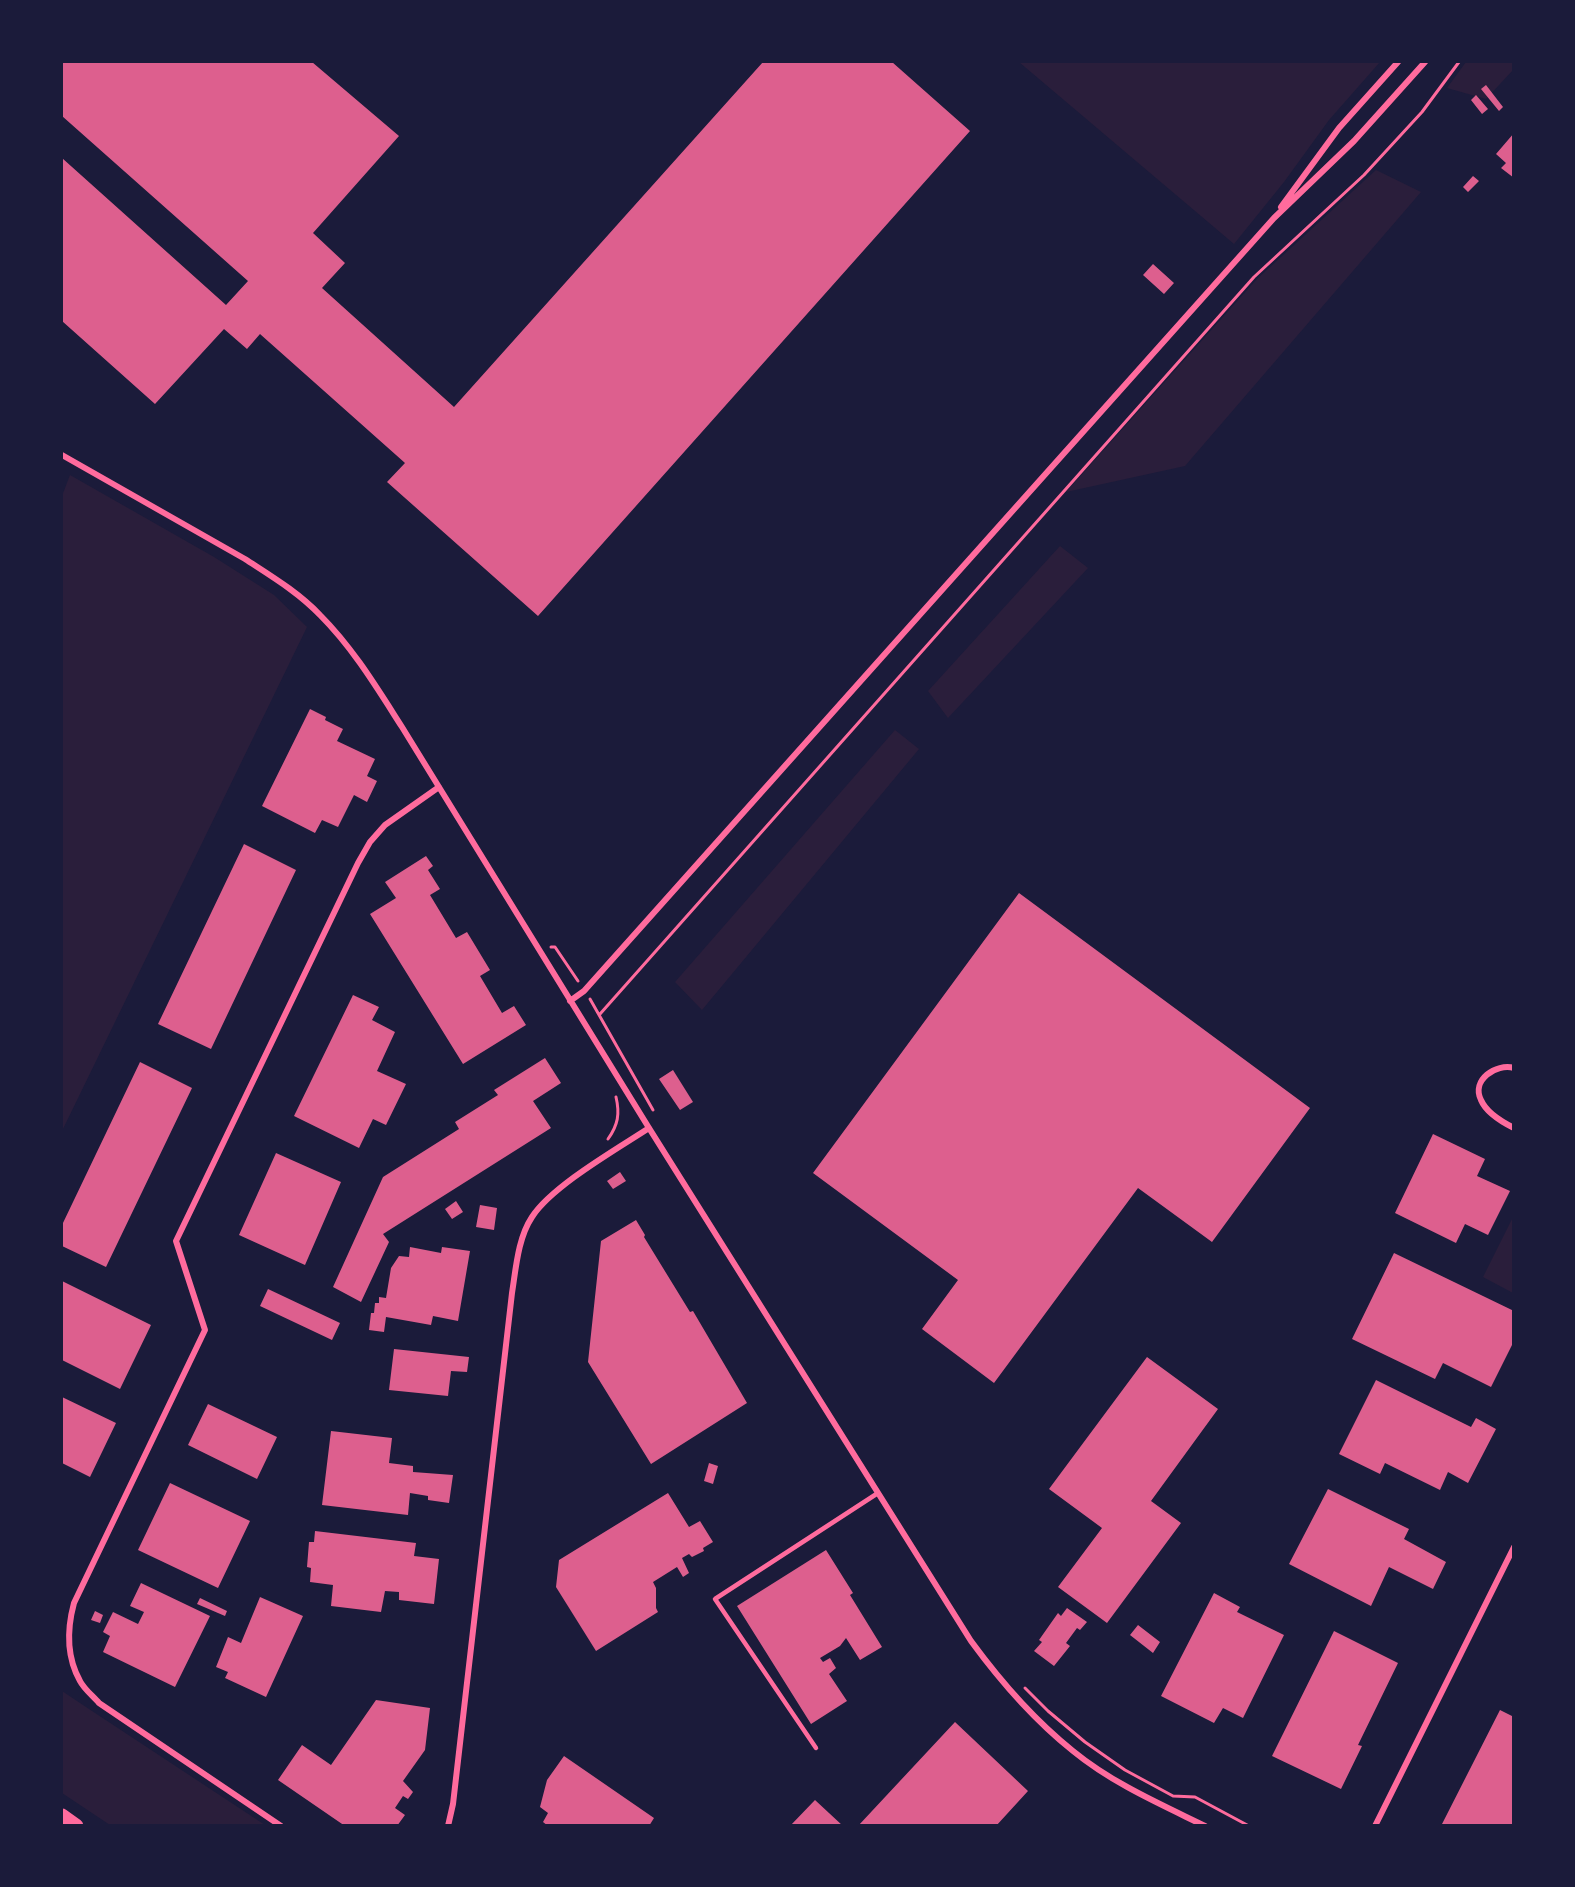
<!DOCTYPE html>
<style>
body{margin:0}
#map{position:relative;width:1575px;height:1887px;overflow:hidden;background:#1b1b3a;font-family:Ubuntu,sans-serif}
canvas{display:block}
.frame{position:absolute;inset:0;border:63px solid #1b1b3a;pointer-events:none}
</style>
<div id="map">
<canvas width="1575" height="1887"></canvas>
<div class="frame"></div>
</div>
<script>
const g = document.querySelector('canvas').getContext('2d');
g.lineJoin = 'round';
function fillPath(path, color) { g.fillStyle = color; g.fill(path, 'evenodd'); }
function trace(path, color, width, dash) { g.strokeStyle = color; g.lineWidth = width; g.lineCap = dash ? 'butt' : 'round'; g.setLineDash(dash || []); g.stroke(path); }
fillPath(new Path2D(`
 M1019,62H1380L1329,120L1284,182L1234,244Z
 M1466,62H1513V70L1486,99L1447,88Z
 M1376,170L1421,192L1185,466L1066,492L1257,279Z
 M70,475L214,557L274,595L307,627L62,1131V496Z
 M1060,546L1088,568L948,718L928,691Z
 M895,730L919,749L702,1010L675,982Z
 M1513,1217V1293L1483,1277Z
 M62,1691L89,1709L265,1825H110L62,1793Z`), '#2a1e3b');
fillPath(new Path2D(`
 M62,62H312L399,136L313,233L345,263L322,288L454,407L763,62H892L970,131L538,616L387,482L405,463L260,334L247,349L224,329L155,404L62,321V158L226,305L248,281L62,116Z
 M1486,85L1503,107L1499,111L1481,89Z
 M1476,95L1488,109L1482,114L1471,100Z
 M1514,133V178L1501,168L1506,163L1496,154Z
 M1473,176L1479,181L1468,192L1463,187Z
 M1153,264L1174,283L1164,294L1143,275Z
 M310,709L326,717L325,720L343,729L337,741L375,759L367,776L377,781L367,802L354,795L338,827L322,820L315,833L262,806Z
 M244,844L296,870L211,1049L158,1024Z
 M426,856L433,866L428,870L440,889L430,895L456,938L467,932L490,970L480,976L502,1013L514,1006L526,1025L463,1064L370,914L396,898L385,882Z
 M1019,893L1310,1108L1212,1242L1138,1188L994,1383L922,1329L958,1280L813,1173Z
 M353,995L379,1007L372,1020L395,1032L377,1071L406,1084L386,1125L373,1119L359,1148L294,1116Z
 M545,1058L561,1083L533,1101L551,1128L383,1234L389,1242L361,1302L333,1287L383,1177L459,1129L455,1122L498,1095L494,1090Z
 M140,1062L192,1088L106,1267L62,1246V1225Z
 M673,1070L693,1102L680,1110L659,1079Z
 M1433,1134L1485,1159L1477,1176L1510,1191L1488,1235L1465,1224L1456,1243L1395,1213Z
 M276,1153L341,1182L305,1265L239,1235Z
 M620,1172L626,1181L613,1189L607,1181Z
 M456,1201L463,1212L452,1219L445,1209Z
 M480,1205L497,1208L494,1230L476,1227Z
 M636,1220L645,1235L644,1237L690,1312L693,1311L747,1403L651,1464L588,1362L601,1241Z
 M410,1247L441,1253L442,1247L470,1251L458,1321L433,1316L431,1325L386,1317L384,1332L369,1330L371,1313H374L375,1303H379V1297L386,1298L391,1268L399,1256L409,1257Z
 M1394,1253L1514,1311V1341L1491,1387L1443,1363L1435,1379L1352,1339Z
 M62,1281L151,1325L120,1389L62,1360Z
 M268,1289L340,1323L332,1340L260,1306Z
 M394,1349L469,1357L467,1372L451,1371L448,1396L389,1390Z
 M1147,1357L1218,1409L1151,1501L1181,1523L1107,1623L1058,1587L1102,1528L1049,1489Z
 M1376,1380L1471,1427L1476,1418L1496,1429L1468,1483L1448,1472L1440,1490L1385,1463L1380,1474L1339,1454Z
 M62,1397L116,1423L90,1477L62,1463Z
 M208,1404L277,1437L257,1479L188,1445Z
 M331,1431L392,1438L389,1463L413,1466V1472L453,1475L449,1503L428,1500V1496L410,1493L408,1515L322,1505Z
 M709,1463L718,1466L713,1484L704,1481Z
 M170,1483L250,1521L218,1588L138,1550Z
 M1328,1489L1409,1529L1404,1539L1446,1562L1433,1589L1389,1567L1371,1606L1289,1564Z
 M668,1493L689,1527L700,1521L713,1542L703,1548L704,1551L692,1557L689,1554L682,1558L689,1573L683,1577L677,1567L653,1582L656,1588V1608L658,1612L596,1651L556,1587L559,1560Z
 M315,1531L416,1543L414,1556L439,1559L434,1604L399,1600V1592L385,1591L381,1612L331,1606L333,1585L310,1582L311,1568L307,1567L309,1542H314Z
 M826,1550L853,1593L850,1595L882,1647L860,1660L846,1638L840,1646L820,1658L823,1662L830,1658L836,1668L829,1674L847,1701L811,1724L737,1606Z
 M141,1583L210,1616L175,1687L103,1652L110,1636L103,1632L113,1612L138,1624L144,1612L130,1606Z
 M1214,1593L1240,1607L1237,1612L1284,1635L1243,1718L1223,1708L1214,1723L1161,1696Z
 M260,1597L303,1616L266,1697L225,1678L228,1672L216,1667L228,1637L241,1643Z
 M200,1598L227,1611L225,1616L197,1604Z
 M1067,1608L1087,1622L1080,1630L1077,1628L1066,1643L1070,1646L1054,1666L1034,1651L1042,1642L1039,1640L1058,1613L1061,1616Z
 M95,1611L103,1615L100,1623L91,1620Z
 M1138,1625L1160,1642L1153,1653L1130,1635Z
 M1334,1631L1398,1663L1358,1745L1362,1746L1341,1789L1272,1756Z
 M376,1700L430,1708L425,1750L403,1781L413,1792L408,1799L403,1796L395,1808L405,1815L397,1826H345L278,1780L302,1745L331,1765Z
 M1500,1710L1514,1717V1826H1441Z
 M955,1722L1028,1791L996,1826H858Z
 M564,1756L654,1818L649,1826H548L543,1822L548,1813L540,1807L547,1780Z
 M815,1800L843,1826H790Z`), '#dd5f8e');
trace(new Path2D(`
 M551,947H555L578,981
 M590,999L653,1110
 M600,1014L1254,277L1364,175L1422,112L1459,62
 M608,1139C618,1125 620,1114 616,1097
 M1025,1688L1048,1711L1085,1742L1125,1770L1173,1796L1195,1797L1249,1826`), '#ff6b9d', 3);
trace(new Path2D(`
 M816,1748L715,1599L878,1493`), '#ff6b9d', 4.5);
trace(new Path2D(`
 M1281,207L1339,128L1398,62
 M62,455L245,559C271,576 298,592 320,615C353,648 377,688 402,727L649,1128L971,1641C1001,1682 1033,1719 1073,1751C1112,1783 1160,1804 1205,1826
 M570,1001L584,991L1274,218L1354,141L1425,62
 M1514,1068C1496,1063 1471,1080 1481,1100C1486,1112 1502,1122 1514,1128
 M281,1826L99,1703C93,1696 84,1689 80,1681C66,1656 67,1629 74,1603L205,1330L176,1241L358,863L370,842L385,825L439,787
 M448,1826L453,1804L512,1293C516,1268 518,1238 532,1217C552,1186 617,1149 649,1128
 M1375,1826L1514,1547`), '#ff6b9d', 6);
trace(new Path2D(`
 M62,1816L76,1826`), '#ff6b9d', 15);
</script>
